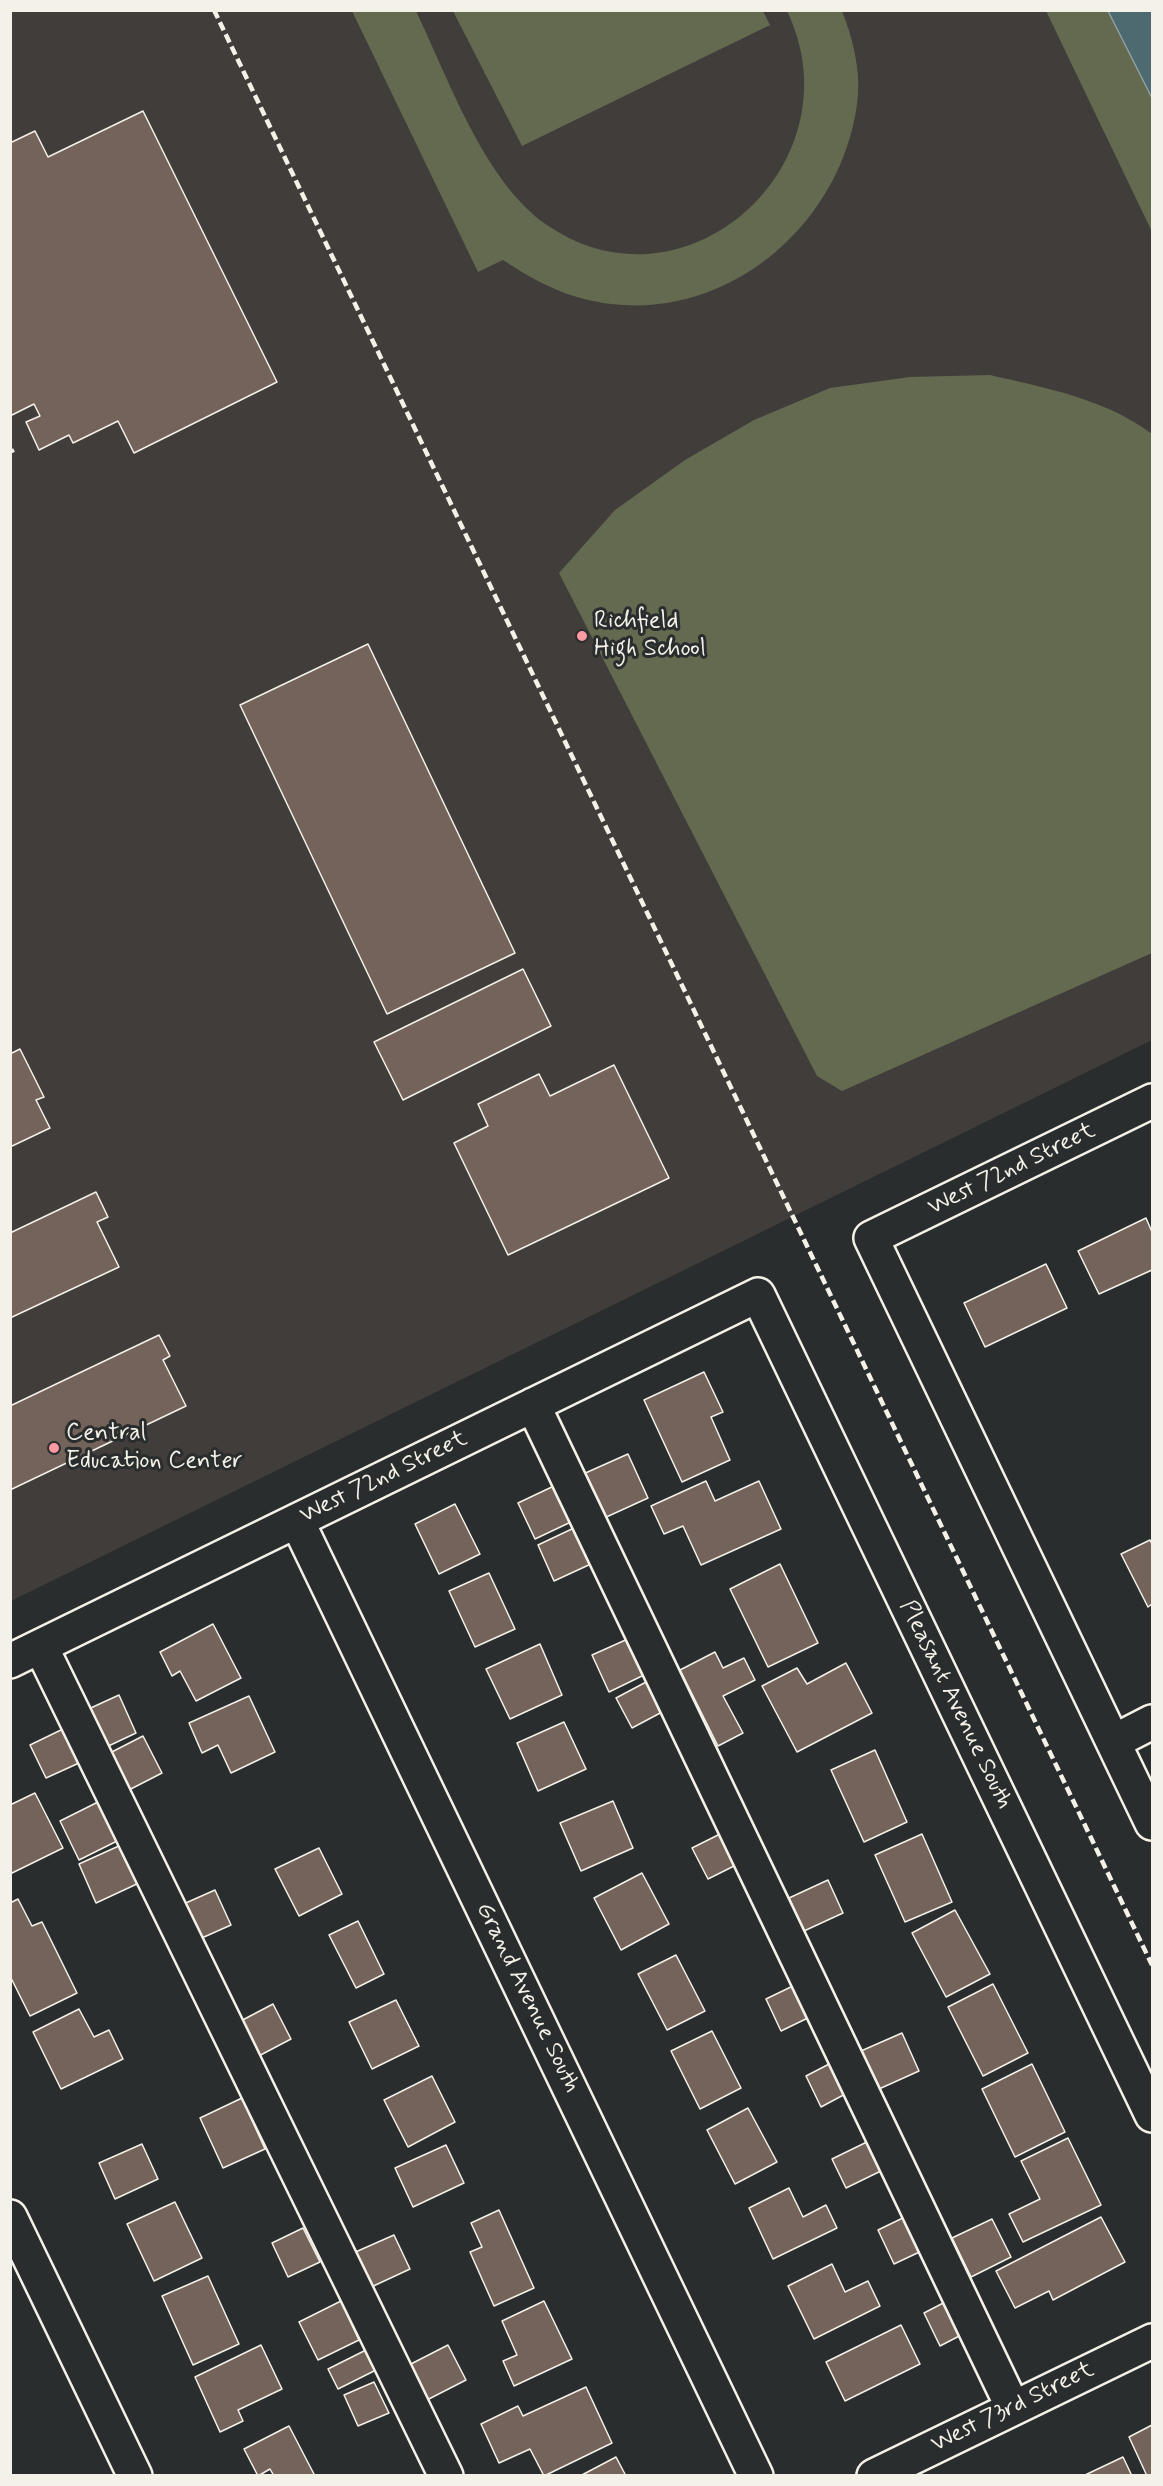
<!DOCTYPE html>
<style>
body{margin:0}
#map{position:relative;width:1163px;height:2486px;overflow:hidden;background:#2a2d2e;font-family:Mynerve,sans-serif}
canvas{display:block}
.frame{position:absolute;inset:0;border:12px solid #f4f1e8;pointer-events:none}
</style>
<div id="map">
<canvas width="1163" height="2486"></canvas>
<div class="frame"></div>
</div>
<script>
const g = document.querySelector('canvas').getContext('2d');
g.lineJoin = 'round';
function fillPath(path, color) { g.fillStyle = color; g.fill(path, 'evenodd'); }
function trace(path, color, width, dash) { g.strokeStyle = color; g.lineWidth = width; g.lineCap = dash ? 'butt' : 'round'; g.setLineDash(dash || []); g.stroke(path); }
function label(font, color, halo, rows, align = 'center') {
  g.font = font + ' Mynerve,sans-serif'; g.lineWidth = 6; g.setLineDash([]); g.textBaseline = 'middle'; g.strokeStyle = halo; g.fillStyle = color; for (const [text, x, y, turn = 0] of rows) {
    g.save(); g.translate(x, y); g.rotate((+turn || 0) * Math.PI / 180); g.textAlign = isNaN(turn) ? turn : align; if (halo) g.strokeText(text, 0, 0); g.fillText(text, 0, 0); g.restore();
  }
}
fillPath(new Path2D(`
 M11,11H1046L1152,232V1040L11,1601Z`), '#403d3b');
fillPath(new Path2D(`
 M352,11H416C448,78 485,183 547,225C686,321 860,163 787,11H842C852,36 860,67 858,95C847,217 735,319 611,304C569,299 538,283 503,260L478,272Z
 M763,11L770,25L522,146L453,11Z
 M1046,11H1152V232Z
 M990,375C1046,388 1106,399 1152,434V953L842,1091L817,1076L559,573L615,510L685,460L754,420L830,388L910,377Z`), '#636a50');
const water = new Path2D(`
 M1108,11H1152V98Z`);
fillPath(water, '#4c6a70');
trace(water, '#8fa0a0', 1.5);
const building = new Path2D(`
 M143,111L277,382L134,453L118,421L73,443L69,435L39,450L26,422L40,416L34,404L10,416V143L35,131L48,157Z
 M368,644L515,953L387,1014L240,705Z
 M523,969L551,1026L403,1100L374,1042Z
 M20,1049L44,1097L36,1100L50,1128L10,1147V1054Z
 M614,1065L669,1178L508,1255L454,1143L488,1126L478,1104L539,1074L550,1096Z
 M96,1192L108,1217L97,1222L119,1267L10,1318V1233Z
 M1146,1218L1152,1232V1270L1099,1294L1078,1251Z
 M1046,1264L1067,1308L985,1347L964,1303Z
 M159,1335L170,1356L163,1360L186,1406L10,1490V1406Z
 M704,1372L723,1412L711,1417L730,1460L682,1482L644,1400Z
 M628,1454L648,1498L602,1519L581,1475Z
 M706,1481L715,1501L759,1481L781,1529L701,1565L683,1526L664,1534L651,1506Z
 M556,1485L573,1521L535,1539L518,1503Z
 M455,1504L480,1554L439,1574L415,1524Z
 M576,1527L593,1563L554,1581L538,1545Z
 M1150,1540L1152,1544V1604L1148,1607L1121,1554Z
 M780,1564L818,1643L768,1667L730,1589Z
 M489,1573L515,1629L475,1647L449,1591Z
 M213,1624L241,1678L196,1701L180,1671L172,1676L160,1652Z
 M630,1638L646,1674L609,1692L592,1655Z
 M540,1644L562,1695L510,1719L486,1669Z
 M715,1652L723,1668L744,1658L755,1680L723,1696L743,1733L718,1746L680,1670Z
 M846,1663L872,1713L797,1752L762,1686L797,1668L807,1684Z
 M648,1681L664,1711L632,1728L616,1698Z
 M119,1695L136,1733L100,1750L82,1712Z
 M249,1696L275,1752L231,1773L218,1745L202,1753L189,1723Z
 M564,1722L586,1769L538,1791L517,1743Z
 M63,1729L79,1763L46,1778L30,1745Z
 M143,1736L162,1773L123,1793L104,1756Z
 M875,1750L907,1822L864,1842L831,1770Z
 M35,1793L63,1848L10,1874V1805Z
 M613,1801L633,1848L581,1871L560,1823Z
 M98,1802L117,1841L79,1860L60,1821Z
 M720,1834L736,1865L708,1879L692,1848Z
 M922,1834L952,1902L905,1922L875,1855Z
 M121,1845L139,1883L96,1903L79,1864Z
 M319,1848L342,1894L299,1916L275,1869Z
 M642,1873L669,1924L621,1950L594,1898Z
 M828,1880L843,1913L804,1931L789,1898Z
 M215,1890L231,1925L195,1941L179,1906Z
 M18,1899L32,1926L42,1922L77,1993L30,2016L10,1976V1903Z
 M955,1910L990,1974L946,1997L912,1933Z
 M358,1921L384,1974L356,1988L329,1935Z
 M676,1955L705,2011L667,2030L638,1974Z
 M799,1983L814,2015L781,2031L766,1999Z
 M993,1984L1028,2053L983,2076L948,2007Z
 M396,2000L419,2046L372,2069L349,2022Z
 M273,2004L291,2039L253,2059L235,2024Z
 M79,2009L94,2037L109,2030L123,2059L61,2089L33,2032Z
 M712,2031L741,2088L700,2109L671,2051Z
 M902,2033L919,2071L879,2089L861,2051Z
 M833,2062L849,2092L821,2107L806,2076Z
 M1032,2064L1065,2132L1015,2157L982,2089Z
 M432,2076L455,2122L408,2147L384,2100Z
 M242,2098L265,2149L223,2168L200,2118Z
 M748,2108L777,2162L735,2184L707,2130Z
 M1068,2138L1101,2205L1023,2242L1009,2214L1040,2199L1021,2161Z
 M873,2139L887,2168L846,2188L832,2159Z
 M142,2144L158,2179L115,2199L99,2163Z
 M446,2145L464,2183L413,2207L395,2168Z
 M789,2188L803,2217L826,2205L837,2228L773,2259L749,2208Z
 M175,2202L202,2258L154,2281L127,2224Z
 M499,2210L534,2288L494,2306L470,2252L482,2247L471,2223Z
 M911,2214L928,2248L894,2264L878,2230Z
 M1101,2217L1125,2262L1053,2300L1049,2291L1015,2308L996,2271Z
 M992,2219L1011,2257L971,2277L952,2238Z
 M303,2228L320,2262L288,2277L272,2243Z
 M394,2235L410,2269L367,2289L351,2254Z
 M832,2264L845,2292L868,2281L880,2306L814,2339L788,2286Z
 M208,2276L239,2344L193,2365L162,2296Z
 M949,2300L965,2333L940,2346L924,2313Z
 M341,2301L359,2340L318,2360L299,2322Z
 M544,2301L572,2359L514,2386L503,2361L517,2355L502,2321Z
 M901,2325L920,2364L845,2401L826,2362Z
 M261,2345L282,2389L238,2410L243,2421L220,2432L195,2377Z
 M448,2345L466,2380L425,2401L407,2366Z
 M368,2349L378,2369L338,2389L328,2369Z
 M374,2382L389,2413L358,2426L344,2395Z
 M586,2387L612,2443L544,2476L530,2449L499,2463L481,2424L518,2406L523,2416Z
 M1152,2425V2476H1147L1129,2437Z
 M289,2426L315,2476H274L270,2469L258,2476L244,2449Z
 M616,2457L626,2476H580Z
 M1123,2457L1132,2476H1083Z`);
fillPath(building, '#74635a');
trace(building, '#f4f1e8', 1.5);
const minor = new Path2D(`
 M1152,1101L871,1238L1152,1823
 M533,1405L1013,2408
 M297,1521L756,2476
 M41,1647L446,2476
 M10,1661L758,1295L1152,2115
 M1115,1741L1152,1722
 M10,2217L135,2476
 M874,2476L1152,2341`);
trace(minor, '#f4f1e8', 38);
trace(new Path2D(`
 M10,452L16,449`), '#f4f1e8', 4, [4.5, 4.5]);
trace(minor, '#2a2d2e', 33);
trace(new Path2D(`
 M214,10L1152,1965`), '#f4f1e8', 4.5, [9, 4.5]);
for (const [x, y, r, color] of [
 [582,636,6,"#ff9aa2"],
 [54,1448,6,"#ff9aa2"]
]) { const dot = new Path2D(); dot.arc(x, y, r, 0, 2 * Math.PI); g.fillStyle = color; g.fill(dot); trace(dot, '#2a2d2e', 2); }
label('24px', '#f4f1e8', '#2a2d2e', [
 ["Richfield",594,622],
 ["High School",594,650],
 ["Central",66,1434],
 ["Education Center",66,1462]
], 'left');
label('24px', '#f4f1e8', '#2a2d2e', [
 ["West 72nd Street",1012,1170,-26],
 ["West 72nd Street",384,1478,-26],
 ["Pleasant Avenue South",955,1705,64],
 ["Grand Avenue South",527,1998,64],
 ["West 73rd Street",1013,2408,-26]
]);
</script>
